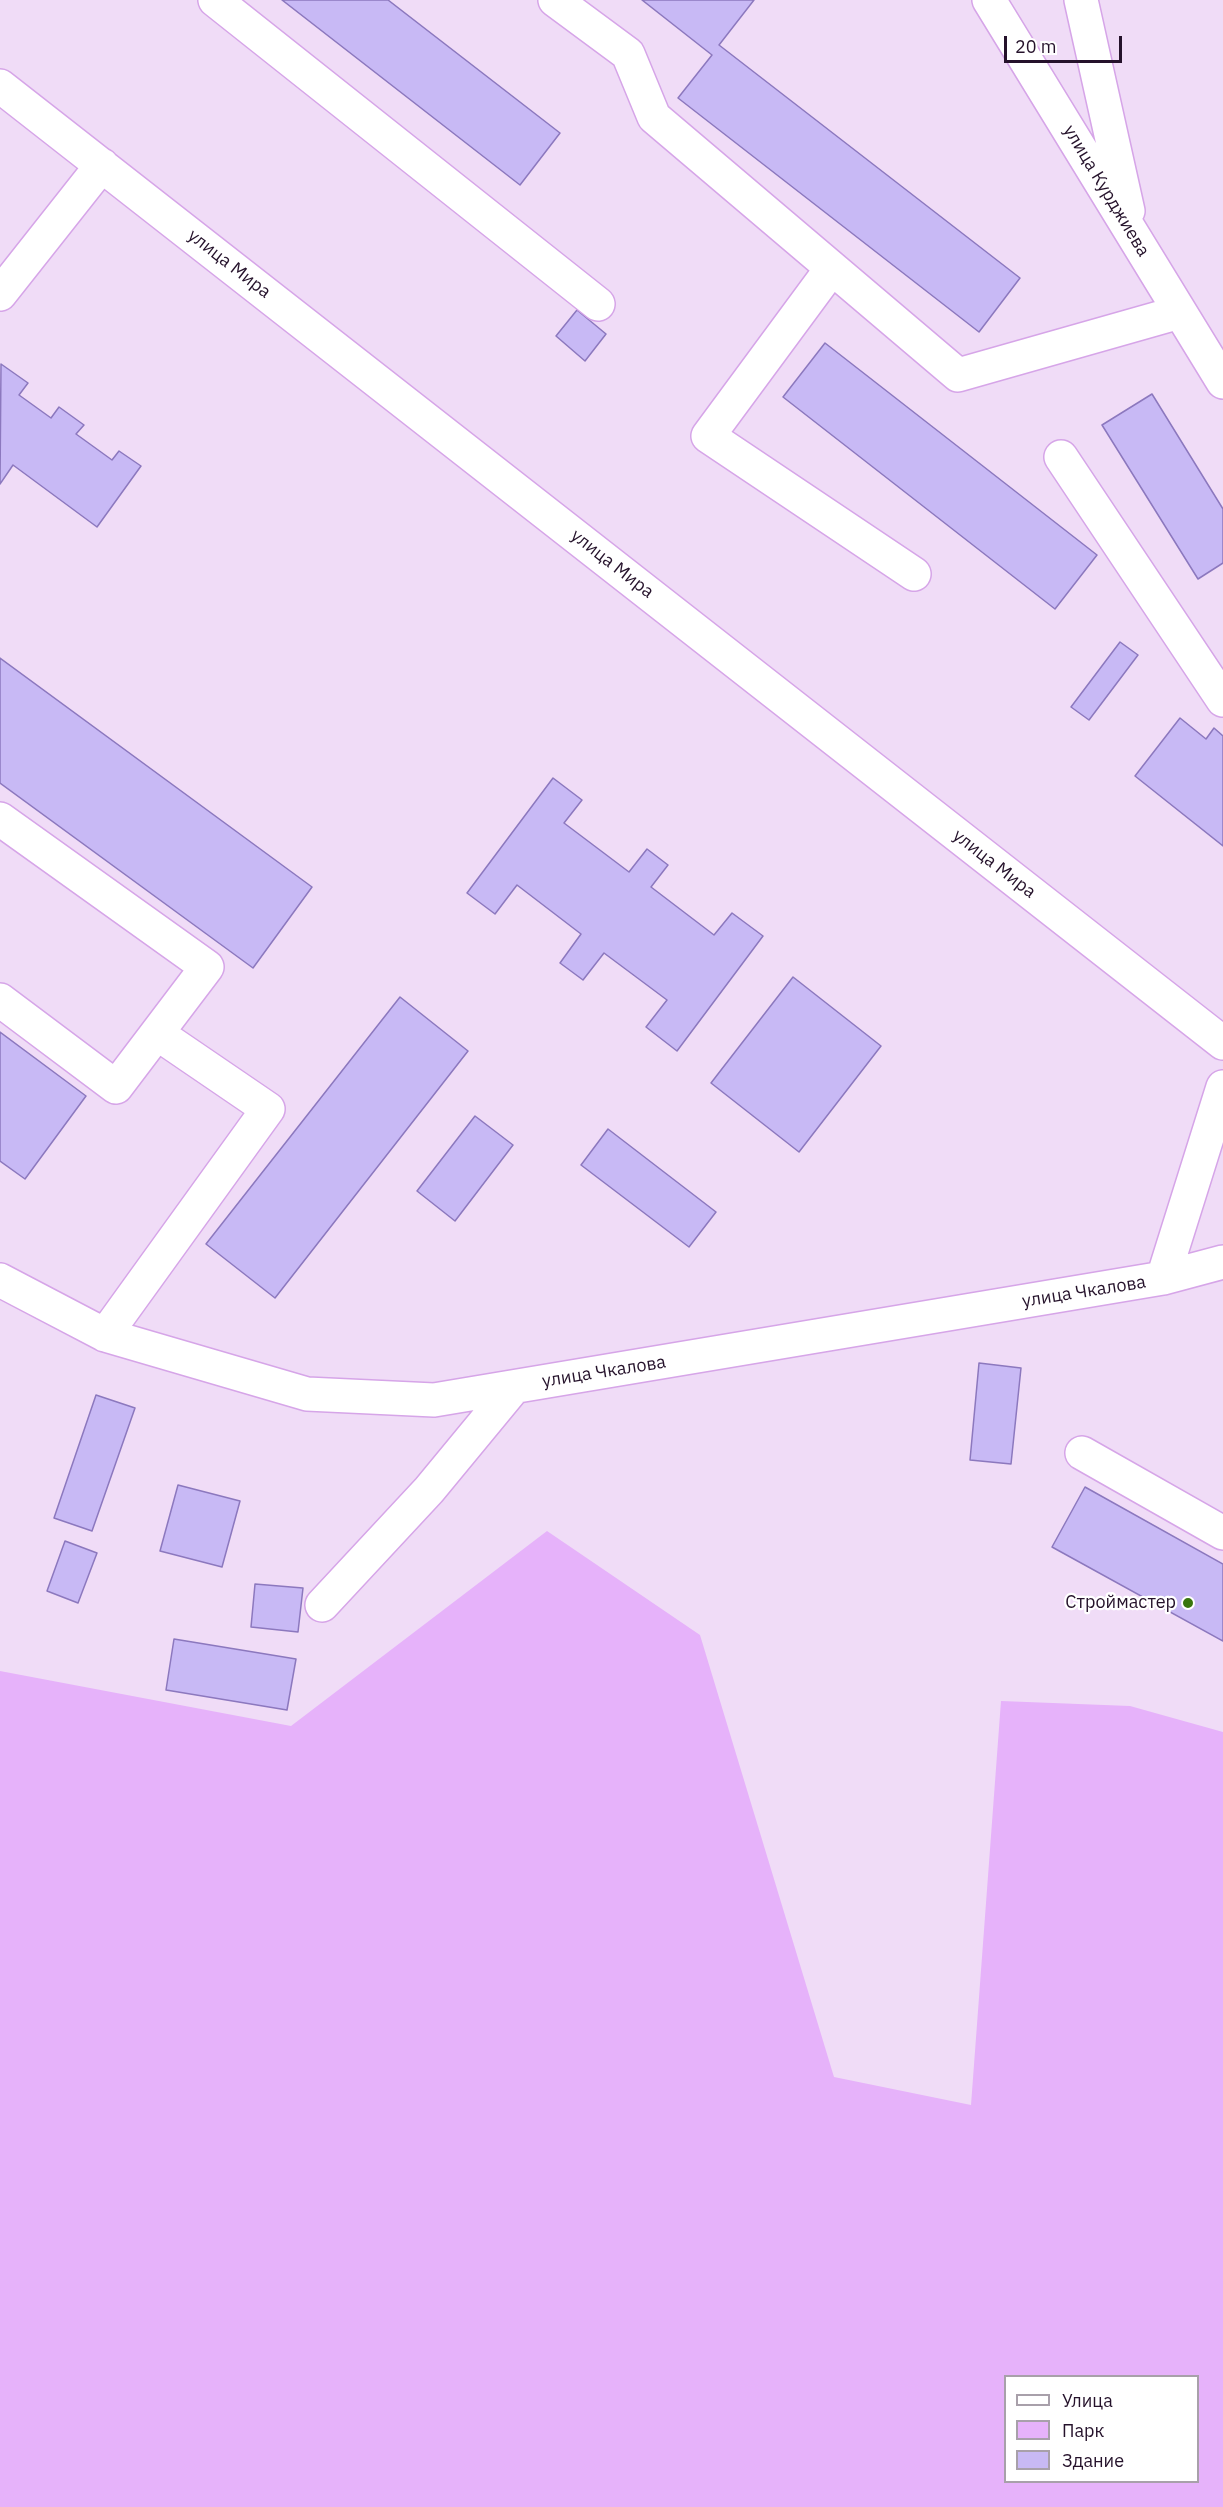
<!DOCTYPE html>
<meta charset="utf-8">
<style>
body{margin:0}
#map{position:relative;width:1223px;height:2507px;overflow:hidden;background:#f0dcf7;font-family:"IBM Plex Sans",sans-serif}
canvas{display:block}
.legend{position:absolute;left:1004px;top:2375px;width:195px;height:108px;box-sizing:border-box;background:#fff;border:2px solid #a8a0aa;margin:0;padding:8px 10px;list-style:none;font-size:18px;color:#25122b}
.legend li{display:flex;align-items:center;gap:12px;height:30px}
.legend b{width:30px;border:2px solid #a8a0aa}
.scale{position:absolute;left:1004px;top:36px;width:118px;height:27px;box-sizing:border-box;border:3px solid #25122b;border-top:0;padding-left:8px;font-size:18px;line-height:21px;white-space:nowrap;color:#25122b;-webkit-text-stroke:4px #fff;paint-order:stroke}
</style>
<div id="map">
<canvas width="1223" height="2507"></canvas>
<ul class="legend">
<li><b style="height:8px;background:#fff"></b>Улица</li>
<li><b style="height:16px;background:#e6b2fa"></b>Парк</li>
<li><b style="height:16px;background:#c8b9f5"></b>Здание</li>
</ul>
<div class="scale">20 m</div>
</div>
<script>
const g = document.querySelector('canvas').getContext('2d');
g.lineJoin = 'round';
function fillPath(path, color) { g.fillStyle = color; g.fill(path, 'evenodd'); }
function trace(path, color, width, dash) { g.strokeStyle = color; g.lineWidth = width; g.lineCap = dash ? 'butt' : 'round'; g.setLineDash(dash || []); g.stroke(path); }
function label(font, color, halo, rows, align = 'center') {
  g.font = font + ' "IBM Plex Sans",sans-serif'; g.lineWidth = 4.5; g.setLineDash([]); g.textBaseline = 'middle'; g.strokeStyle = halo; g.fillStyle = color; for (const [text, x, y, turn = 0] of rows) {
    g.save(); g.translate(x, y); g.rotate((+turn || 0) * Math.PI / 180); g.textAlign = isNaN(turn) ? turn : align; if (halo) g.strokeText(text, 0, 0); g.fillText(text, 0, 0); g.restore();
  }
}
fillPath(new Path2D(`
 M547,1531L700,1635L834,2077L971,2105L1001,1701L1130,1706L1223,1732V2507H0V1671L291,1726ZM1006,2376H1198V2482H1006Z`), '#e6b2fa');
const building = new Path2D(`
 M282,0H388L560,133L520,185Z
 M642,0H754L719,45L1020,278L979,332L678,98L712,55Z
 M577,310L606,334L585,361L556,336Z
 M825,343L1097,555L1055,609L783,397Z
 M1,364L28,383L19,395L51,418L59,407L84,425L76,434L112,460L119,451L141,466L97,527L13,465L0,484Z
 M1152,394L1223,509V563L1198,579L1102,425Z
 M1120,642L1138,655L1089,720L1071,707Z
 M0,658L312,887L253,968L0,783Z
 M1180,718L1206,739L1214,728L1223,736V846L1135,776Z
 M553,778L582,800L564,823L629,872L647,849L668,865L651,887L714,935L732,913L763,936L677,1051L646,1027L667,1000L604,953L583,980L560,963L581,934L517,885L495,914L467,893Z
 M793,977L881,1046L799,1152L711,1083Z
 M400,997L468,1051L275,1298L206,1244Z
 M0,1032L86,1096L25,1179L0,1161Z
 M475,1116L513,1145L455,1221L417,1191Z
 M608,1129L716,1212L689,1247L581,1165Z
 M979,1363L1021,1368L1011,1464L970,1460Z
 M96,1395L135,1408L92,1531L54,1518Z
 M178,1485L240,1501L222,1567L160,1551Z
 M1085,1487L1223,1564V1641L1052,1547Z
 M65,1541L97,1553L78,1603L47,1591Z
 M255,1584L303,1588L298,1632L251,1627Z
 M174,1639L296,1659L287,1710L166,1690Z`);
fillPath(building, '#c8b9f5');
trace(building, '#8c78be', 1.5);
const minor = new Path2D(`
 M215,0L598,304
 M555,0L628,54L654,117L958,375L1180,312
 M989,0L1223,382
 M1081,0L1128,211
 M0,86L1223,1043
 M832,268L708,436L914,574
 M0,294L102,165
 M1061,457L1223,700
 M0,819L207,967L116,1087L0,1000
 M1163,1278L1223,1087
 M0,1280L105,1335L307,1394L434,1400L1163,1278L1223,1262
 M105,1335L268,1109L158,1034
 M1082,1453L1223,1533
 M322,1605L429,1490L514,1387`);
trace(minor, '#d6a5e8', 36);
trace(minor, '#fff', 33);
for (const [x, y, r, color] of [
 [1188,1603,6,"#38750d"]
]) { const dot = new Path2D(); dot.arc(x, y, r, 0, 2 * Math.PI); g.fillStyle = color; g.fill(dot); trace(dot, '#fff', 2); }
label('18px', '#25122b', '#fff', [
 ["улица Курджиева",1106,191,59],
 ["улица Мира",229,264,38],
 ["улица Мира",612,564,38],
 ["улица Мира",994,864,38],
 ["улица Чкалова",1084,1292,-9],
 ["улица Чкалова",604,1372,-9]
]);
label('18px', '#25122b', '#fff', [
 ["Строймастер",1176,1603]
], 'right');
</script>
